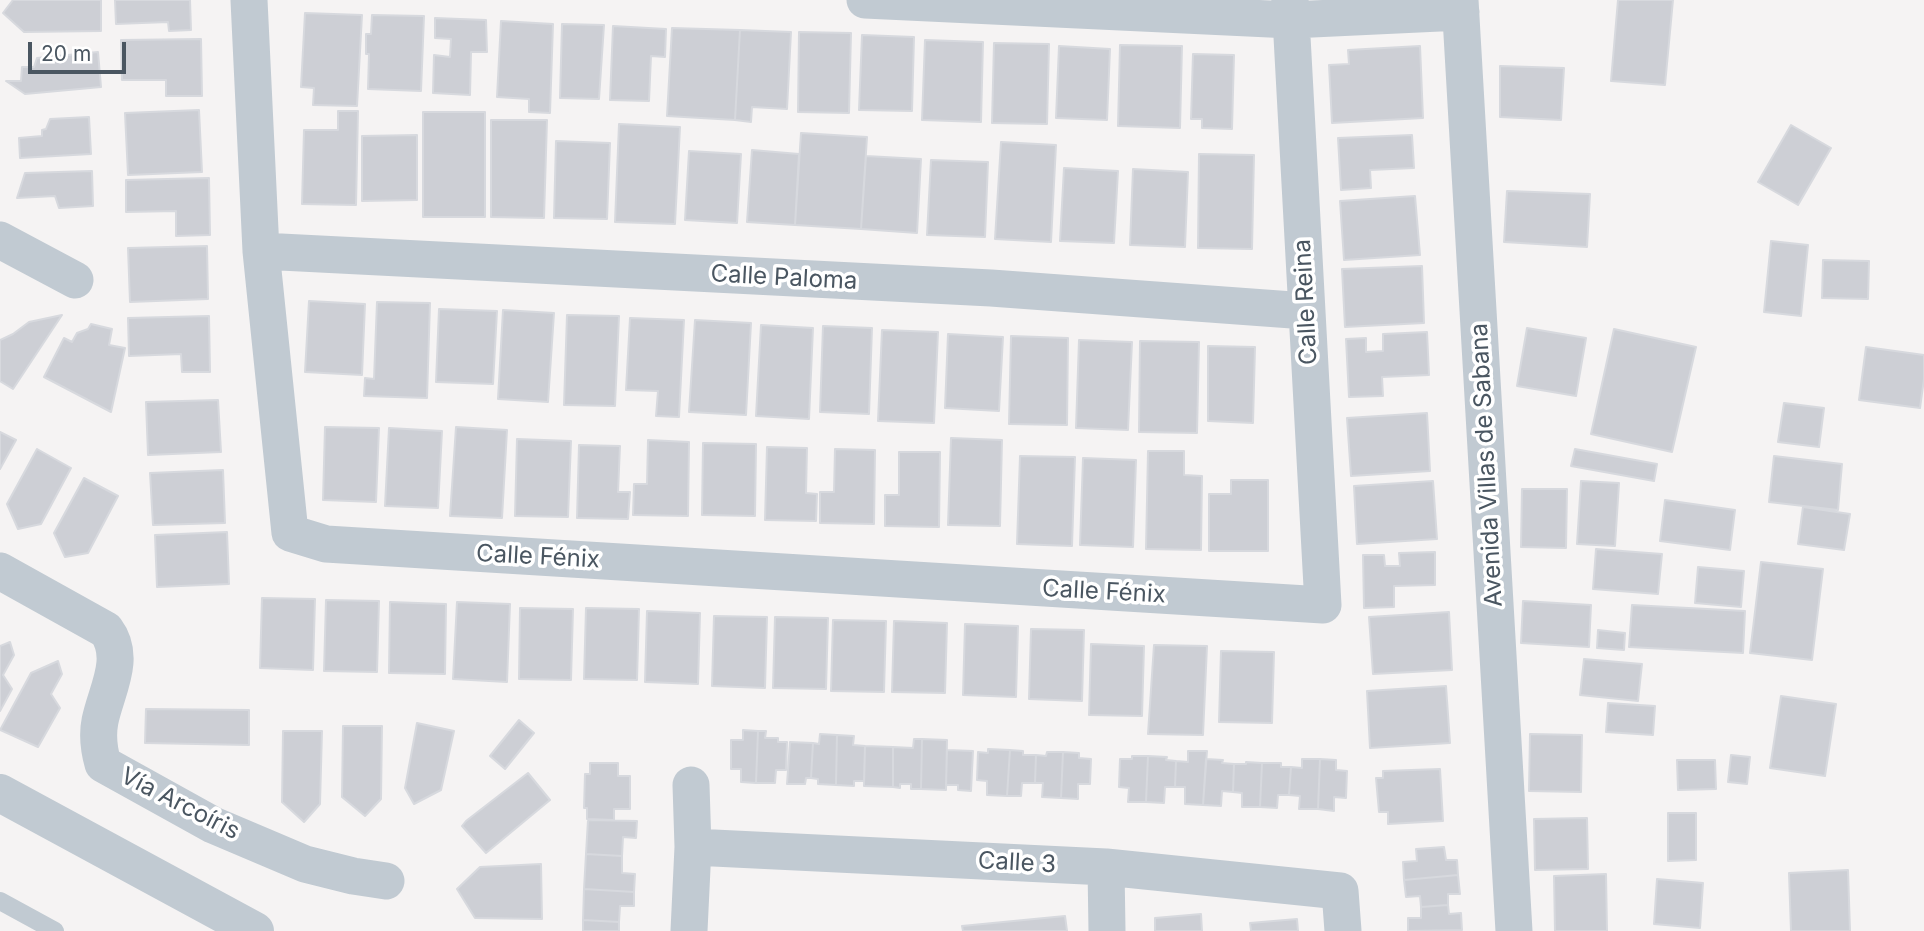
<!DOCTYPE html>
<meta charset="utf-8">
<style>
body{margin:0}
#map{position:relative;width:1924px;height:931px;overflow:hidden;background:#f5f3f3;font-family:Inter,sans-serif}
canvas{display:block}
.scale{position:absolute;left:28px;top:42px;width:98px;height:32px;box-sizing:border-box;border:4px solid #4a5661;border-top:0;padding-left:9px;font-size:21px;line-height:24px;white-space:nowrap;color:#4a5661;-webkit-text-stroke:5px #fff;paint-order:stroke}
</style>
<div id="map">
<canvas width="1924" height="931"></canvas>
<div class="scale">20 m</div>
</div>
<script>
const g = document.querySelector('canvas').getContext('2d');
g.lineJoin = 'round';
function fillPath(path, color) { g.fillStyle = color; g.fill(path, 'evenodd'); }
function trace(path, color, width, dash) { g.strokeStyle = color; g.lineWidth = width; g.lineCap = dash ? 'butt' : 'round'; g.setLineDash(dash || []); g.stroke(path); }
function label(font, color, halo, rows, align = 'center') {
  g.font = font + ' Inter,sans-serif'; g.lineWidth = 7; g.setLineDash([]); g.textBaseline = 'middle'; g.strokeStyle = halo; g.fillStyle = color; for (const [text, x, y, turn = 0] of rows) {
    g.save(); g.translate(x, y); g.rotate((+turn || 0) * Math.PI / 180); g.textAlign = isNaN(turn) ? turn : align; if (halo) g.strokeText(text, 0, 0); g.fillText(text, 0, 0); g.restore();
  }
}
const building = new Path2D(`
 M13,0H101V31L24,32L3,13Z
 M115,0H190L191,30L169,31L168,22L116,24Z
 M1618,0H1673L1665,85L1611,81Z
 M305,13L362,15L357,106L313,105L314,88L301,87Z
 M372,15L424,16L421,91L368,89L369,54H366V34H371Z
 M435,18L486,20L487,52H471L470,95L433,93L434,55L450,57L451,39L435,38Z
 M501,21L553,24L550,113L529,112V99L497,97Z
 M562,24L604,25L599,99L560,98Z
 M613,26L666,29L665,57L651,56L649,101L610,100Z
 M672,28L740,30L735,120L667,116Z
 M740,30L791,32L787,109L752,107L751,122L735,120Z
 M799,32L851,33L849,113L798,112Z
 M862,35L914,37L912,111L859,110Z
 M201,39L202,96H166V80H122L121,40Z
 M925,40L983,42L981,122L922,120Z
 M994,43L1049,44L1047,124L992,123Z
 M1120,45L1182,46L1180,128L1118,126Z
 M1059,46L1110,49L1107,120L1056,118Z
 M1420,46L1423,118L1332,123L1329,65L1349,64L1348,50Z
 M98,52L101,87L25,94L6,81H21L22,67H34L37,58Z
 M1193,54L1234,55L1232,129L1202,128V119H1191Z
 M1500,66L1564,68L1561,120L1500,117Z
 M199,110L202,172L128,175L125,113Z
 M338,111H358L356,205L302,204L304,130H338Z
 M423,112H485V217H423Z
 M89,117L91,154L20,158L19,138L42,136V130L46,129L50,119Z
 M491,120H547L544,218L491,217Z
 M619,124L680,127L675,224L615,222Z
 M1791,125L1831,148L1798,205L1758,182Z
 M801,133L867,137L861,229L795,225Z
 M417,135V200L362,201V136Z
 M1412,135L1414,168L1370,170L1371,188L1341,190L1338,138Z
 M556,141L610,143L607,219L554,218Z
 M1001,142L1056,145L1051,242L995,239Z
 M752,150L799,154L795,225L747,222Z
 M689,151L741,154L737,223L685,220Z
 M1199,154L1254,155L1252,249L1198,248Z
 M866,156L921,159L917,233L861,229Z
 M931,160L988,162L985,237L927,235Z
 M1064,168L1118,171L1114,243L1060,241Z
 M1133,169L1188,172L1185,247L1130,245Z
 M92,171L93,206L59,208L55,196L17,198L25,173Z
 M209,178L210,235L176,236V211L126,212V180Z
 M1507,191L1590,194L1587,247L1504,242Z
 M1415,196L1420,255L1344,260L1340,201Z
 M1771,241L1808,245L1801,316L1764,312Z
 M207,246L208,299L130,302L128,248Z
 M1823,260L1869,261L1868,299L1822,298Z
 M1422,266L1424,323L1345,327L1342,269Z
 M309,301L365,304L362,375L305,372Z
 M377,302L430,303L427,398L364,396L365,378L374,379Z
 M439,309L497,311L493,384L436,382Z
 M503,310L554,313L548,402L498,399Z
 M62,315L13,389L0,381V340L13,334L29,322Z
 M567,315L619,316L615,406L564,405Z
 M209,316L210,372H182L181,354L129,356L128,318Z
 M630,318L684,320L679,417L656,416L658,391L626,390Z
 M695,320L751,323L746,415L689,412Z
 M91,324L112,329L109,345L125,348L111,412L44,377L64,338L72,342L77,333L88,329Z
 M761,325L813,328L809,419L756,416Z
 M823,326L872,328L869,414L820,412Z
 M1527,328L1586,338L1576,396L1517,386Z
 M1614,329L1696,347L1672,452L1591,434Z
 M882,330L938,332L934,423L878,421Z
 M1427,332L1429,375L1382,377L1383,396L1349,397L1346,339L1366,338V352L1383,351V334Z
 M948,334L1003,337L999,411L945,408Z
 M1011,336L1068,338L1067,425L1009,424Z
 M1079,340L1132,342L1128,430L1076,428Z
 M1140,341L1199,342L1197,433L1139,432Z
 M1208,346L1255,347L1253,423L1208,421Z
 M1866,347L1924,355V379L1920,408L1859,400Z
 M218,400L221,452L148,455L146,402Z
 M1784,403L1824,408L1819,447L1778,442Z
 M1427,413L1430,471L1351,476L1347,418Z
 M325,427L379,428L376,502L323,500Z
 M456,427L507,430L502,518L450,516Z
 M389,428L442,431L438,508L385,506Z
 M0,432L16,440L0,469Z
 M951,438L1002,440L1000,526L948,525Z
 M517,439L571,441L568,517L515,516Z
 M648,440L689,442L688,516L633,515L634,484H647Z
 M703,443L756,444L755,516L702,515Z
 M579,445L620,446L618,492H630L628,519L577,518Z
 M767,447L807,448L806,493L817,494L816,521L765,520Z
 M37,449L71,468L41,524L18,529L7,504Z
 M835,449L875,450L874,524L820,523V492H834Z
 M1575,449L1657,464L1654,481L1571,466Z
 M1148,451H1184V475L1202,476L1201,550L1146,549Z
 M899,452H940L939,527L885,526V495H899Z
 M1020,456L1075,457L1072,546L1017,544Z
 M1774,456L1842,464L1838,510L1769,502Z
 M1083,458L1136,460L1133,547L1080,545Z
 M223,470L225,523L153,525L150,473Z
 M84,478L118,496L88,553L65,557L54,533Z
 M1231,480H1268V551H1209V494H1231Z
 M1433,481L1437,539L1357,544L1354,486Z
 M1581,481L1619,483L1615,546L1577,544Z
 M1522,489H1567L1566,548L1521,547Z
 M1665,500L1735,510L1730,550L1660,541Z
 M1803,507L1850,514L1844,550L1798,544Z
 M227,532L229,584L157,587L155,535Z
 M1596,549L1662,554L1658,594L1593,589Z
 M1435,552V585L1394,586V607L1364,608L1363,555H1384L1385,566H1400L1399,553Z
 M1761,562L1823,569L1812,660L1750,653Z
 M1698,567L1744,571L1741,607L1695,603Z
 M262,598L315,599L313,670L260,668Z
 M326,600L379,601L377,672L324,671Z
 M1523,601L1591,605L1589,647L1521,643Z
 M390,602L446,604L445,674L389,673Z
 M457,602L510,604L507,682L453,679Z
 M1632,605L1745,611L1743,653L1629,647Z
 M520,608L573,609L571,680L519,679Z
 M586,608L639,609L637,680L584,679Z
 M647,611L700,613L698,684L645,682Z
 M1449,612L1452,670L1373,674L1369,617Z
 M714,616L767,617L765,688L712,686Z
 M775,617L828,618L826,689L773,688Z
 M833,620L886,621L884,692L831,691Z
 M894,621L947,623L945,693L892,692Z
 M965,624L1018,626L1016,697L963,695Z
 M1031,629L1084,630L1082,701L1029,699Z
 M1598,630L1625,633L1624,650L1597,648Z
 M10,642L14,655L3,675L12,689L0,711V646Z
 M1091,644L1144,646L1142,716L1089,715Z
 M1154,645L1207,646L1203,735L1148,734Z
 M1221,651L1274,652L1272,723L1219,722Z
 M1584,659L1642,664L1638,701L1580,695Z
 M58,661L62,674L51,694L60,708L38,747L0,730L31,673Z
 M1446,686L1450,743L1370,748L1367,691Z
 M1781,696L1836,704L1825,776L1770,768Z
 M1608,703L1655,706L1653,735L1606,732Z
 M146,709L249,710V745L145,743Z
 M519,720L534,733L505,769L490,756Z
 M417,723L454,731L441,790L414,804L405,788Z
 M343,726H382L381,799L365,816L342,797Z
 M743,730L758,731L756,783L741,782V769H731V740H743Z
 M283,731H322L320,804L304,822L282,802Z
 M758,731H766L765,738H778V742H787L786,770H776L775,783H756Z
 M820,734L837,735L836,785L818,784V779L811,778L813,743L819,744Z
 M1530,734L1582,735L1581,792L1529,791Z
 M837,735L854,736L853,745L865,746L864,781H854V786L836,785Z
 M914,739H922L921,789H911V784H900V788L893,787V747L913,748Z
 M922,739L947,740L946,790L921,789Z
 M790,742L813,743L811,778H806L805,784H787Z
 M865,746L893,747V787L864,786Z
 M988,749L1010,750L1007,796L987,795V781L977,780L978,752L988,753Z
 M947,750L973,751L971,791L958,790V785H946Z
 M1010,750L1023,751V755H1036L1035,783H1022L1021,796H1007Z
 M1188,751H1207L1203,805L1185,804V787H1175L1176,761L1188,762Z
 M1047,752H1063L1061,798L1042,797L1043,783H1035L1036,755L1046,756Z
 M1063,752L1079,753V758L1091,759L1090,784H1078V799L1061,798Z
 M1731,755L1750,757L1747,784L1728,782Z
 M1132,756H1148L1146,802H1128L1129,788L1119,787L1120,759H1132Z
 M1148,756L1167,757L1166,760L1176,761L1175,787H1165L1164,803L1146,802Z
 M1206,759L1223,760L1222,763L1234,764L1233,792L1222,791L1221,806L1203,805Z
 M1302,759H1320L1318,809H1299L1300,796L1289,795L1291,767L1302,768Z
 M1320,759L1336,760V770L1347,771L1346,798L1334,797V811L1318,809Z
 M1677,760H1715L1716,789L1678,790Z
 M1246,762L1262,763L1260,807H1242V793L1233,792L1234,764H1246Z
 M590,763H618V776H630V809H614V820L587,819V808H584L585,774H590Z
 M1262,763H1281V767H1291L1289,795H1278L1277,808L1260,807Z
 M1440,769L1443,821L1388,824V812H1379L1376,778H1383V771Z
 M528,773L550,800L486,853L462,826L466,821Z
 M1668,813H1696V860L1668,861Z
 M1587,818L1588,869L1535,870L1534,819Z
 M588,820L637,821L636,838L623,837L622,856L586,854Z
 M1444,847L1446,860H1457L1458,875L1404,880L1403,862L1417,861L1416,849Z
 M586,854L622,856V873L635,874L634,892L584,889Z
 M541,864L542,919L475,918L457,889L480,867Z
 M1848,870L1850,931H1791L1789,873Z
 M1606,874L1607,931H1555L1554,876Z
 M1458,875L1460,894H1448V905L1421,907L1420,896L1406,897L1404,880Z
 M1657,879L1703,883L1700,928L1654,924Z
 M584,889L634,892V906H620L619,922L583,920Z
 M1448,905L1449,914L1461,913L1462,930L1408,931V918H1421V907Z
 M1201,914L1202,931H1155V918Z
 M1065,916L1067,931H963L962,926Z
 M1297,919L1298,931H1251L1250,923Z
 M583,920L619,922V931H583Z`);
fillPath(building, '#cdcfd5');
trace(building, '#d7d9de', 2);
trace(new Path2D(`
 M0,901L55,931`), '#c1cad2', 18);
trace(new Path2D(`
 M249,0L261,251L290,533L326,544L1323,605L1290,0
 M865,0L1291,20L1461,12
 M1460,0L1514,931
 M0,240L75,280
 M261,251L991,288L1306,311
 M0,571L106,630C127,658 106,691 100,721C97,736 99,750 103,764L213,825L305,864L353,876L386,881
 M693,847L1106,867L1340,891L1343,931
 M1106,867L1107,931
 M689,931L693,847L691,785`), '#c1cad2', 37);
trace(new Path2D(`
 M0,793L255,931`), '#c1cad2', 38);
label('24px', '#4a5661', '#fff', [
 ["Calle Paloma",784,278,3],
 ["Calle Reina",1306,302,-93],
 ["Avenida Villas de Sabana",1487,465,-93],
 ["Calle Fénix",538,557,3],
 ["Calle Fénix",1104,592,3],
 ["Vía Arcoíris",180,804,27],
 ["Calle 3",1017,863,3]
]);
</script>
